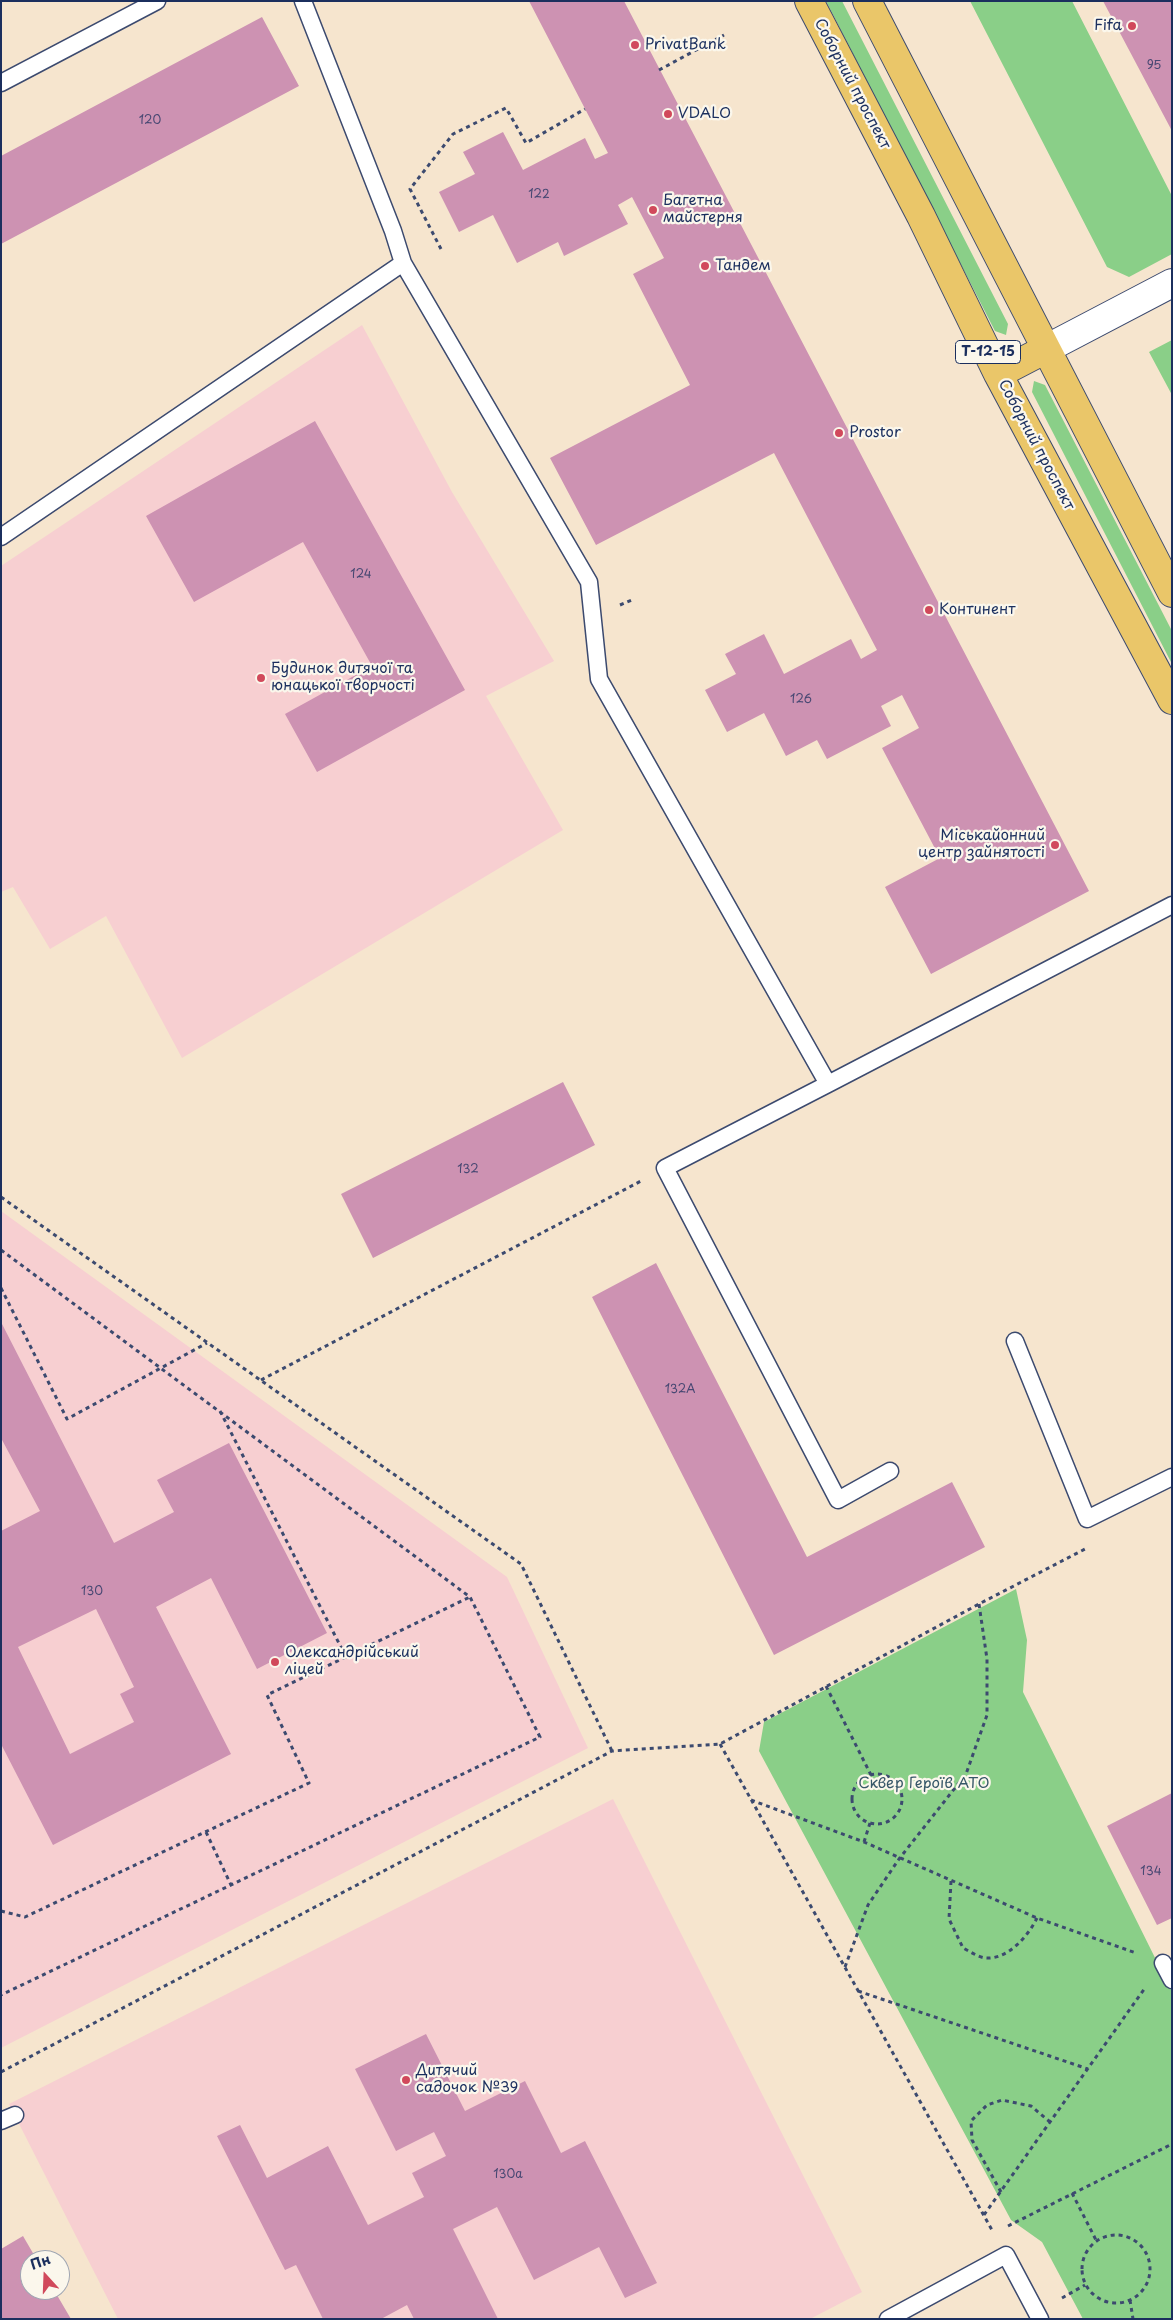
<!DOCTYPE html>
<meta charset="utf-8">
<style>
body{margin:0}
#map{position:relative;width:1173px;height:2320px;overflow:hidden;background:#f6e5ce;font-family:"Playpen Sans",sans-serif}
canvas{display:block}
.frame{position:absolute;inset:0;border:2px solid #1b2f5e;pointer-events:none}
.north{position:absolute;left:20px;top:2250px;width:50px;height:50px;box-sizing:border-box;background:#fbf7ec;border:1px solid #a1a7b3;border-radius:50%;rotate:340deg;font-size:14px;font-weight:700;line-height:20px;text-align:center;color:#1b2f5e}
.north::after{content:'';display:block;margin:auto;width:18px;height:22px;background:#d1495b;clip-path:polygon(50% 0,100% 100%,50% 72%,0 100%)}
</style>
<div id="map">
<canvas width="1173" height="2320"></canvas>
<div class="frame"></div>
<div class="north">Пн</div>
</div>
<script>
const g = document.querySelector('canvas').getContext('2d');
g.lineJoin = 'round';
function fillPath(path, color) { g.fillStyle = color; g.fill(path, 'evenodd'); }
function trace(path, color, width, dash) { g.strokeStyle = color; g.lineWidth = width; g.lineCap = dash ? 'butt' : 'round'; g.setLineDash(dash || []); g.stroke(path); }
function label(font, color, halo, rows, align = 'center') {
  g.font = font + ' "Playpen Sans",sans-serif'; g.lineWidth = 4.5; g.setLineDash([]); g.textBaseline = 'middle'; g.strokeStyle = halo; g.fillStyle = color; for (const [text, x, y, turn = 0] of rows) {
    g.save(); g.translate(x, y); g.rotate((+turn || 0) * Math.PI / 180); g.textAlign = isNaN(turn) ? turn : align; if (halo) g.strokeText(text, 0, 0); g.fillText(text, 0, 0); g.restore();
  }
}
fillPath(new Path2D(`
 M362,325L452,492L554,661L486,696L563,830L182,1058L106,916L50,949L13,887L1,892V566Z
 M1,1211L507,1577L588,1748L1,2048Z
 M613,1799L862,2292L810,2319H118L9,2104Z`), '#f7cfd1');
fillPath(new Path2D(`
 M826,1H842L1008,324L1006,335L995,331Z
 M970,1H1072L1172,196V254L1129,277L1107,267Z
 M1172,340V395L1149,352Z
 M1034,381L1045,385L1172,631V664L1032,392Z
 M1016,1589L1027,1640L1023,1692L1172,1992V2319H1083L1042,2242L1011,2220L759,1751L764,1722Z`), '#8acf88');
fillPath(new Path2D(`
 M529,1H624L1089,891L931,974L885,887L940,858L882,748L919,728L902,695L881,706L891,726L827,759L817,740L786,756L764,713L727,732L705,690L736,674L725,654L764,634L784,674L851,639L861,659L877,650L774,453L596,545L550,458L690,385L633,274L664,258L632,197L618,205L628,224L564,256L558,242L517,263L493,215L459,232L439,192L475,174L463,152L503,132L523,170L585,138L595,159L608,153Z
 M1103,1H1172V131Z
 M262,17L299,86L1,244V156Z
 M315,421L465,690L317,772L285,714L372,666L303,542L194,602L146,516Z
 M563,1082L595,1145L373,1258L341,1194Z
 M656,1263L807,1557L952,1482L985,1547L774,1655L592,1297Z
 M1,1322L114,1543L174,1512L157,1480L229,1443L327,1633L257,1669L211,1578L156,1607L231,1754L53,1845L1,1744V1531L40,1511L1,1438ZM96,1609L134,1687L120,1694L134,1722L70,1754L18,1647Z
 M1172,1793V1918L1157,1925L1107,1826Z
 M426,2034L465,2111L525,2081L561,2153L585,2141L657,2283L625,2298L599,2247L534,2280L497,2207L453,2229L498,2319H414L407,2305L381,2319H323L296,2265L285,2270L217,2136L240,2125L267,2178L328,2146L368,2225L424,2197L412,2173L446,2156L434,2132L396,2151L355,2069Z
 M23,2236L37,2260H30V2290H54L71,2319H1V2249Z`), '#cd92b2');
const service = new Path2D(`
 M1,83L157,1
 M403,263L589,582L599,679L828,1084L1172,905
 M1,537L403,263L393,231L303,1
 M828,1084L665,1168L838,1500L890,1471
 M1015,1341L1087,1519L1172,1477
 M1163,1963L1172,1980
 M1,2121L15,2115
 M888,2319L1006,2255L1040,2319`);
const minor = new Path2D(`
 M1046,349L1172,283`);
const primary = new Path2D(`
 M809,1L921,216L998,374L1172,700
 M867,1L1172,593
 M998,374L1046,349`);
trace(service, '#3c4a6f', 19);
trace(minor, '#3c4a6f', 30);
trace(primary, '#3c4a6f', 30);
trace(new Path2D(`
 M659,70L724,35
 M441,249L410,189L453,134L506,108L526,143L585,109
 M620,605L634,599
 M1,1197L521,1564L612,1751
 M1,1250L470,1597L540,1737L1,1995
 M1,1288L67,1419L207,1343
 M261,1380L641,1181
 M220,1411L346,1657
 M826,1686L871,1775
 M720,1744L992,2230
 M852 1799a25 25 0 1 1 50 0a25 25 0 1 1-50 0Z
 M751,1800L864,1842L1037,1918L1136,1953
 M206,1832L231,1885
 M864,1842L870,1823
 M951,1881L949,1919L963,1948C969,1951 978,1957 985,1958C1008,1960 1028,1936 1037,1918
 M1,1911L25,1917L309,1783L267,1695L470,1597
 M845,1967L868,1905L899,1859L966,1774L987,1715V1659L979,1604
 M858,1991L1088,2069
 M1,2072L612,1751L720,1744L979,1604L1087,1548
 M1001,2192L972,2140L971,2121L987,2105L1002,2100L1031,2106L1050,2122
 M1072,2193L1096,2240
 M984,2215L1145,1988
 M1008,2226L1172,2144
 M1082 2269a34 34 0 1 1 68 0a34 34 0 1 1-68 0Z
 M1062,2298L1085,2285
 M1130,2300L1133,2319`), '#3c4a6f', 3, [4, 4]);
trace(service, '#fff', 16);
trace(minor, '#fff', 28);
trace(primary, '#eac669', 28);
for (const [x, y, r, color] of [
 [1132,26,5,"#d1495b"],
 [635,45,5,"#d1495b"],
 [668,114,5,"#d1495b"],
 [653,210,5,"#d1495b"],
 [705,266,5,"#d1495b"],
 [839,433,5,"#d1495b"],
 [929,610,5,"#d1495b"],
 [261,678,5,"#d1495b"],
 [1055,845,5,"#d1495b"],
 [275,1662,5,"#d1495b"],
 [406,2080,5,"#d1495b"]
]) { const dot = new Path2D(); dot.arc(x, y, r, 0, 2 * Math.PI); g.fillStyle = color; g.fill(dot); trace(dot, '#fbf7ec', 2); }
label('12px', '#484873', null, [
 ["95",1154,66],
 ["120",150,121],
 ["122",539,195],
 ["124",361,575],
 ["126",801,700],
 ["132",468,1170],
 ["132А",680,1390],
 ["130",92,1592],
 ["134",1151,1872],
 ["130а",508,2175]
]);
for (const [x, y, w] of [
 [988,352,65]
]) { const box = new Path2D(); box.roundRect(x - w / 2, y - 11.5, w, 23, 4); g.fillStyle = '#fbf7ec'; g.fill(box); trace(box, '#1b2f5e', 1); }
label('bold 14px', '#1b2f5e', null, [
 ["Т-12-15",988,352]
]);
label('15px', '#1b2f5e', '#fbf7ec', [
 ["Fifa",1122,26,"right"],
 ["PrivatBank",645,45],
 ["VDALO",678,114],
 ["Багетна",663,201],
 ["майстерня",663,218],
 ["Тандем",715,266],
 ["Prostor",849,433],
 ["Континент",939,610],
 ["Будинок дитячої та",271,669],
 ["юнацької творчості",271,686],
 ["Міськайонний",1045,836,"right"],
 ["центр зайнятості",1045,853,"right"],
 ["Олександрійський",285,1653],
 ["ліцей",285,1670],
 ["Дитячий",416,2071],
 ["садочок №39",416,2088]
], 'left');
label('15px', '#1b2f5e', '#fbf7ec', [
 ["Соборний проспект",852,84,62],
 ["Соборний проспект",1036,445,62]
]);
label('15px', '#375768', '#fbf7ec', [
 ["Сквер Героїв АТО",924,1784]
]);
</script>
